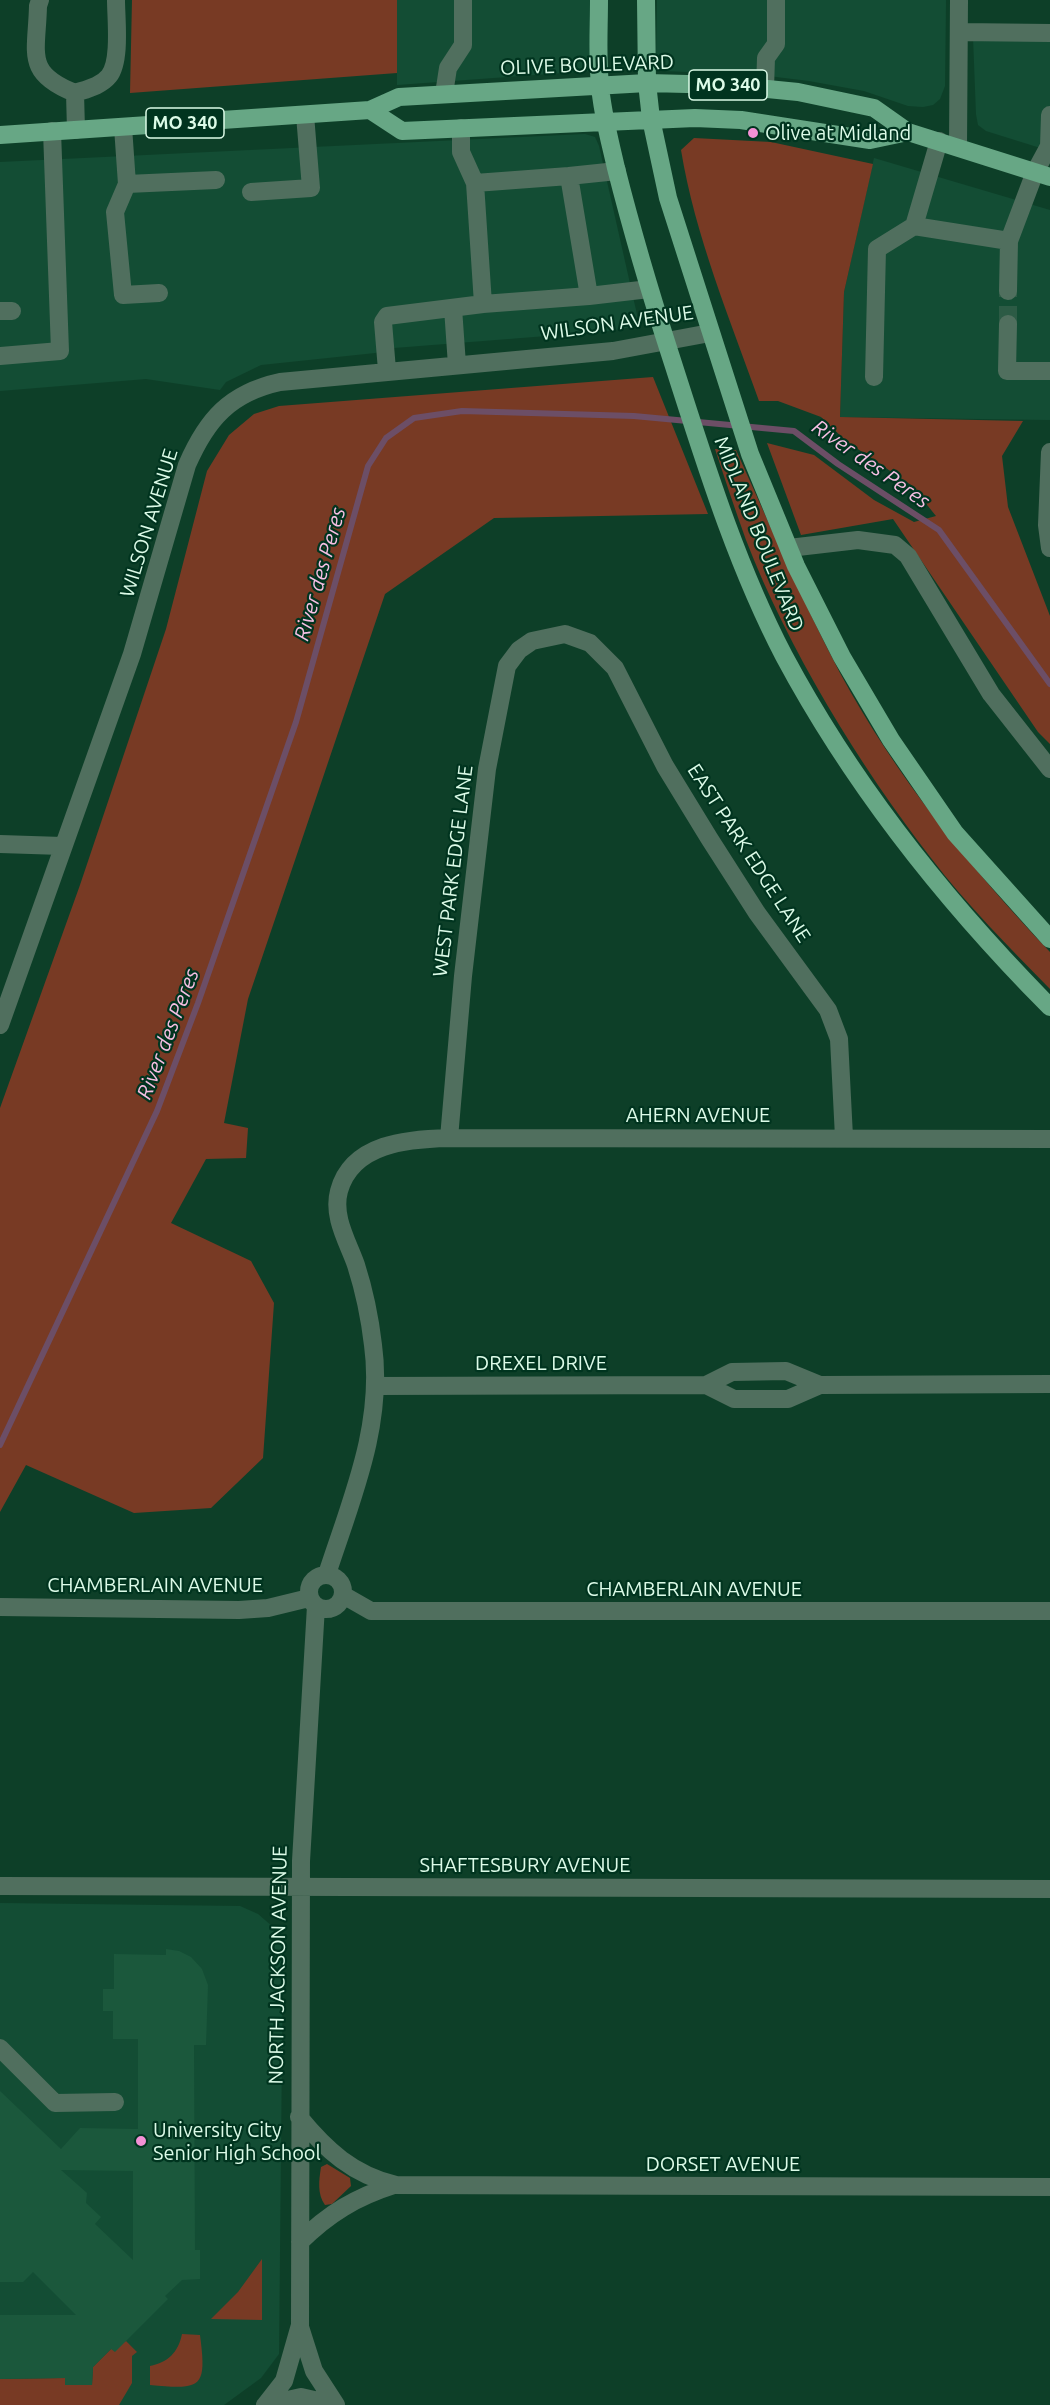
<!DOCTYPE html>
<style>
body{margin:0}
canvas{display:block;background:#0d3f28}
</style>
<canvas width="1050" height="2405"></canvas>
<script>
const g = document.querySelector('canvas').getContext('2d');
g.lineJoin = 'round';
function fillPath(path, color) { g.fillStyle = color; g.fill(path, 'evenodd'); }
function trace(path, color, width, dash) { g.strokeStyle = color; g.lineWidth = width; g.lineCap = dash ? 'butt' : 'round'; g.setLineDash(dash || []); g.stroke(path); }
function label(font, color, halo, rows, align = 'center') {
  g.font = font + ' Ubuntu,sans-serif'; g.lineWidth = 4.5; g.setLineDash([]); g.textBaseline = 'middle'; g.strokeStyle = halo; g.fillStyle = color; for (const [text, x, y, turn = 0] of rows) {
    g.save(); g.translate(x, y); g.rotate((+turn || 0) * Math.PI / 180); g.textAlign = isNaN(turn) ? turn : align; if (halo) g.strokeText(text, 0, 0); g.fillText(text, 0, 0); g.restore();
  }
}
fillPath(new Path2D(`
 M397,0H591L590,71L397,85Z
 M657,0H946L945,86L940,99L933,105L923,107L908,106L864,91L809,81L760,75L664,71L657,66L656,57Z
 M973,37L1050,39V151L986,131L978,125L976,114Z
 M585,134L595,137L599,146L638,319L636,326L610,331L394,348L375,353L261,365L226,382L220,390L146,379L0,391V162Z
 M874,158L1050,210V420L840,417L844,292Z
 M0,1903L240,1906L258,1914L273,1927L283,1944L279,2354L261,2378L224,2405H0Z`), '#134d34');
fillPath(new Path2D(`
 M132,0H397V73L130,93Z
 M694,138L771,142L873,164L844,292L840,417L1023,421L1002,456L1008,507L1050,616V744L1038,732L893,519L801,535L767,443L814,455L874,500L914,522L936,516L911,485L846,441L821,417L778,401H759C730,319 695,236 681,150Z
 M653,377L708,514L494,518L385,594L248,999L224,1123L248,1128L246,1158L206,1159L171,1223L251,1261L274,1303L263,1458L211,1508L134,1513L26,1465L0,1512V1108L80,885L166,629L207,471L229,435L254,414L279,406Z
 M715,449L736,450C770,525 802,601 840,673C895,775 970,868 1050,952V989C1009,947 967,905 931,858C859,765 788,649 746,540C735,510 725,479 715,449Z
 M327,2164L350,2178L351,2186L332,2204L325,2205C317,2194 319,2180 321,2167Z
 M262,2259V2320L211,2319L238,2292Z
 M182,2334L200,2335C207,2388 202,2390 150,2385V2366C168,2362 178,2353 182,2334Z
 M126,2341L137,2352L132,2356V2383L119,2405H0V2379L65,2378V2385H92L93,2367L111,2349Z`), '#783a24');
trace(new Path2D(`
 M0,1445L157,1111L198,1003L296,722L368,466L386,438L414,418L462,411L634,416L794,431L838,464L939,530L1050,684`), '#6c4e66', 6);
fillPath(new Path2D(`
 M166,1949L179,1951L191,1957L202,1969L208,1985L206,2045H194L195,2250H200V2279L182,2280L165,2296L168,2299L115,2352L111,2349L93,2367L92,2385H65V2378L0,2379V2315H76L33,2272L23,2282H0V2091L61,2149L80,2128L138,2129V2039H113V2011H103V1989H114V1954L166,1955ZM61,2170L133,2171V2260L95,2224L101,2217L86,2203L87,2193Z`), '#1b583c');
trace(new Path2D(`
 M1008,324V291`), '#2c5b45', 18, [18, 9]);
trace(new Path2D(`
 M40,0L38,6C37,53 24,73 75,93C87,89 101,86 109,76C121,61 116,19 116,0
 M959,32L1050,33
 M765,89L766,58L776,44V0
 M75,93L76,130
 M444,94L448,68L463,45V0
 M123,127L127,184L216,180
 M461,128V152L475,183L483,304L589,296L569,176L475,183
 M939,141L914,226L1009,241
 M958,146L959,0
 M569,176L617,171
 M127,184L115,212L123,295L159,293
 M251,192L311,188L305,115
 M1008,291L1009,241L1035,172L1049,146L1050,115
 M589,296L649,289
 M453,308L457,365
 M0,311H12
 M1008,324L1007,371H1050
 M0,356L60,351L52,131
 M387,370L383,322L387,316L483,304
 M874,377L877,249L914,226
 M1050,452L1047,525L1050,548
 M789,548L858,540L895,545L908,556L991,694L1050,769
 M0,844L62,846
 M0,1025L132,654L187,465C207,419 230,393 280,382L613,351L710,333
 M449,1138L463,976L487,769L507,666L519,650L532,641L565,634L590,643L615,668L665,766L709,838L757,913L828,1010L839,1039L844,1137
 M706,1385L734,1399H788L820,1385
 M375,1386L706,1385L732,1372L786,1371L820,1385L1050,1384
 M327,1574C351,1500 384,1425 373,1345C370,1319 364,1290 356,1265C348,1242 332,1217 339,1191C352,1143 408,1139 449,1138L1050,1139
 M309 1592a17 17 0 1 1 34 0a17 17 0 1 1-34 0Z
 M343,1595L371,1611H1050
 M0,1607L239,1610L268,1608L309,1598
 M0,1886L1050,1889
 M0,2048L55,2103L115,2102
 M299,2117C326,2150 353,2175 396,2185L1050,2187
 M300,2242C328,2214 356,2197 394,2185
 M300,2327L314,2371L336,2405
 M266,2404L284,2381L300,2325L301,1861L316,1606
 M265,2405L301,2397L336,2405`), '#506f5e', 18);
trace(new Path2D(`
 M599,0C599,28 597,57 600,85C602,113 610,141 616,168C632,231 650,292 670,354C703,456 734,560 784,656C854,787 946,902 1050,1007
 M646,0L647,83L651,119L668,198L750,454L796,566L842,657L891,740L955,833L1050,939
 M370,110L402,131L695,118L741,120L870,140L908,132
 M0,135L370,110L399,97L647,83L727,85L798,92L874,108L908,132L1050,177`), '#67a785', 18);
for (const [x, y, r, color] of [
 [753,133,6,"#f391d5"],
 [141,2141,6,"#f391d5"]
]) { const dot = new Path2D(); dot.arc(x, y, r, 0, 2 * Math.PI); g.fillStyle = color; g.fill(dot); trace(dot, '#00341f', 2); }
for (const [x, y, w] of [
 [728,85,78],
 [185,123,78]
]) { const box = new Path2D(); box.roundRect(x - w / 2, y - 15, w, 30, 4.5); g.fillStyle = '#00341f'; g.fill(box); trace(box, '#dcfbe8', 1.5); }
label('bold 18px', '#dcfbe8', null, [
 ["MO 340",728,85],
 ["MO 340",185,123]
]);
label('20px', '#dcfbe8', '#00341f', [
 ["OLIVE BOULEVARD",587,65,-2],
 ["WILSON AVENUE",617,323,-8],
 ["WILSON AVENUE",149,523,-73],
 ["MIDLAND BOULEVARD",759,534,68],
 ["EAST PARK EDGE LANE",749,853,57],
 ["WEST PARK EDGE LANE",453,871,-83],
 ["AHERN AVENUE",698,1115],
 ["DREXEL DRIVE",541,1363],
 ["CHAMBERLAIN AVENUE",155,1585],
 ["CHAMBERLAIN AVENUE",694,1589],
 ["SHAFTESBURY AVENUE",525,1865],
 ["NORTH JACKSON AVENUE",278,1965,-89],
 ["DORSET AVENUE",723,2164]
]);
label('20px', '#dcfbe8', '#00341f', [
 ["Olive at Midland",765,133],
 ["University City",153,2130],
 ["Senior High School",153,2153]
], 'left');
label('italic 21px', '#f6bfe3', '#00341f', [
 ["River des Peres",871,464,35],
 ["River des Peres",320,574,-74],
 ["River des Peres",168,1034,-69]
]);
</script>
